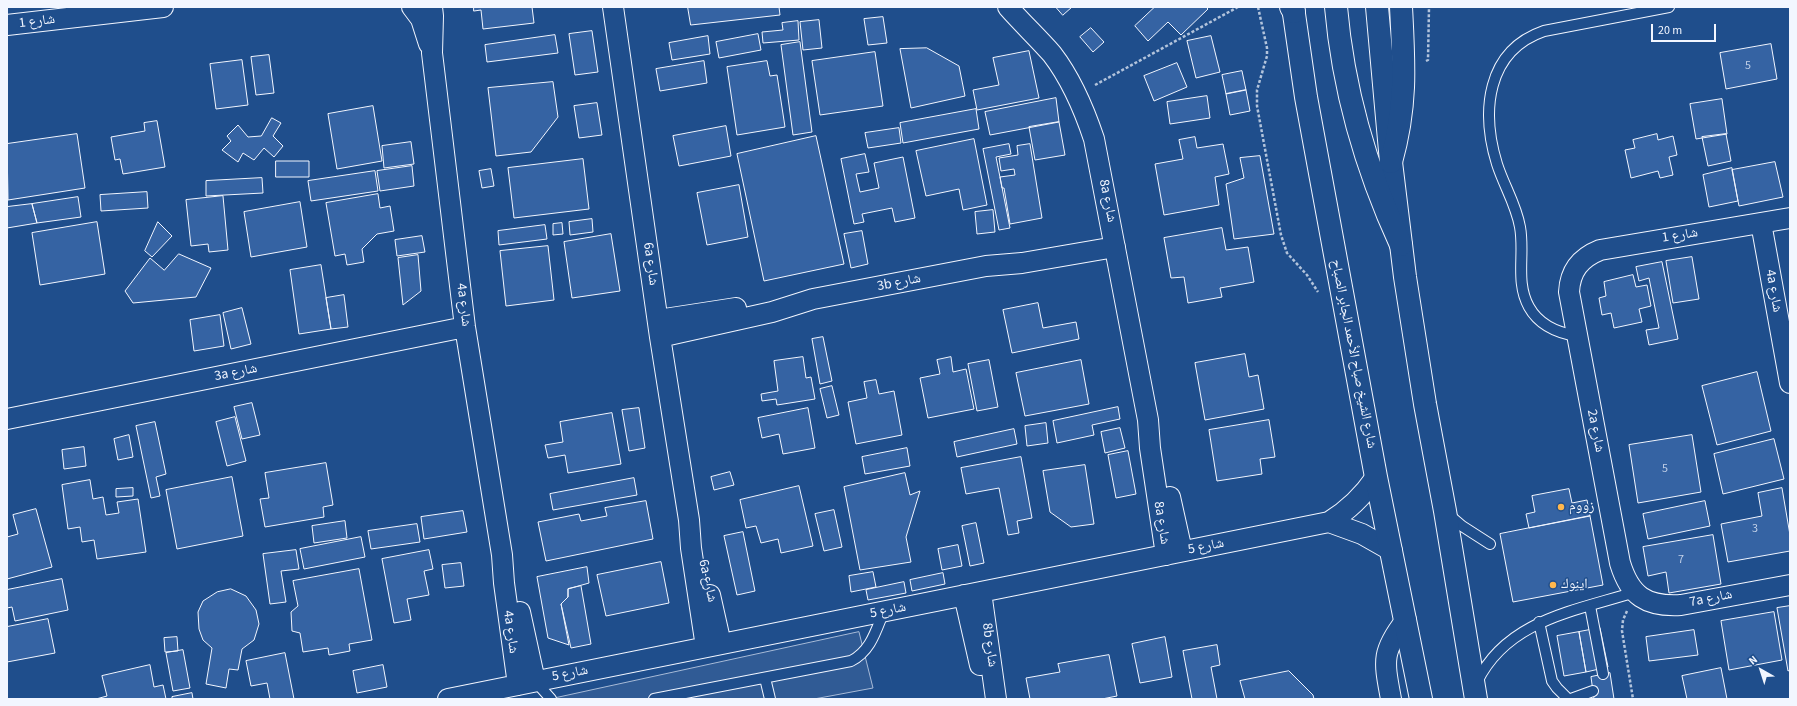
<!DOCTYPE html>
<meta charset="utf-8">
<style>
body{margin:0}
#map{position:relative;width:1797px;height:706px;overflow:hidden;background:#1f4e8c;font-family:"Source Sans 3",sans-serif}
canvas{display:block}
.frame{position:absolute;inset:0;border:8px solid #f2f6ff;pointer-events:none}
.north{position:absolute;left:1741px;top:650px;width:40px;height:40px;-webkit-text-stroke:3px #1f4e8c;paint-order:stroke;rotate:321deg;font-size:11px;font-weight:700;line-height:16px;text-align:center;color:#f2f6ff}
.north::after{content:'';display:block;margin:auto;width:14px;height:18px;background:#f2f6ff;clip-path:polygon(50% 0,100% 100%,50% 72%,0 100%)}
.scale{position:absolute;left:1651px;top:24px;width:65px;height:18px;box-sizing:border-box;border:2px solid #f2f6ff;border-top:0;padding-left:5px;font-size:12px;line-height:14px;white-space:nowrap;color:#f2f6ff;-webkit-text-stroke:3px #1f4e8c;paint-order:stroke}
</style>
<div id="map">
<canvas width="1797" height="706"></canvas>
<div class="frame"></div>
<div class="north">N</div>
<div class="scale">20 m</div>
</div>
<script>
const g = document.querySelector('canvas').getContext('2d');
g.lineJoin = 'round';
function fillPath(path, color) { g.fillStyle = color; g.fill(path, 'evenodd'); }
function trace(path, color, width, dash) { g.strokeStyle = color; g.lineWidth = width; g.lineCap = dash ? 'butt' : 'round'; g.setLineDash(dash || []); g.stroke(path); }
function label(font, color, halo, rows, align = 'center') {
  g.font = font + ' "Source Sans 3","Noto Naskh Arabic",sans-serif'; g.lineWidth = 3; g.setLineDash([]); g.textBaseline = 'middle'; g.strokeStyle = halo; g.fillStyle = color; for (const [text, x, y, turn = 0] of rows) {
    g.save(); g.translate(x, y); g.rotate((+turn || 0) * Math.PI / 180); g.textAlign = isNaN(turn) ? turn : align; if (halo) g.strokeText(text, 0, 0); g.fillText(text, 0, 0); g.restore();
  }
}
const built = new Path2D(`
 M859,632L873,688L814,699H550Z`);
fillPath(built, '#305b95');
trace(built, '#a8bbd7', 1);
const building = new Path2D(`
 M474,7H532L534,23L483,29L481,10L474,11Z
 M688,7H779L780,15L691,25Z
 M1056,7H1072L1063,15Z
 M1155,7H1206L1208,9L1181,35L1168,22L1148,41L1135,26Z
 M883,17L887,43L868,45L864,19Z
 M819,20L822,48L803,50L800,22Z
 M798,21L799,40L763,43L762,32L783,30L782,23Z
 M1091,28L1104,42L1093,52L1080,37Z
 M592,31L598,72L575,75L569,34Z
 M758,34L761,50L719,58L716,42Z
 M555,35L558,53L487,62L485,45Z
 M708,36L710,54L672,60L669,43Z
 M1211,36L1220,72L1196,78L1187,41Z
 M800,42L812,132L793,135L781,45Z
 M1771,44L1777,79L1726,89L1720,53Z
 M927,48L959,66L965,96L911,108L900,49Z
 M1029,51L1039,98L977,110L973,90L999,85L993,58Z
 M875,52L883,106L820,115L812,61Z
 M269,55L274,93L256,95L251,57Z
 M242,60L248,105L216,109L210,64Z
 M704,61L707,83L660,91L656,69Z
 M767,61L770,76L777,75L785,127L737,135L727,67Z
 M1177,63L1187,87L1154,101L1144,76Z
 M1242,71L1246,90L1226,94L1222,75Z
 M553,82L558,117L531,152L496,156L488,88Z
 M1246,90L1250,111L1230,115L1226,94Z
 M1207,96L1210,118L1170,124L1167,102Z
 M1056,98L1059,122L990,135L985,112Z
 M1722,99L1727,134L1696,139L1690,104Z
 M597,103L602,135L579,138L574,106Z
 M373,106L382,161L337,169L328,114Z
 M976,109L979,129L903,143L900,123Z
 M272,118L281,123L273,136L283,146L274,157L264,148L254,160L243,153L238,162L222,150L231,141L227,136L238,125L248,137L261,136Z
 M157,121L165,167L123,174L120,159L115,160L111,137L145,131L144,123Z
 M1059,122L1065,155L1035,160L1029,127Z
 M726,126L731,156L679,166L673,136Z
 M899,128L901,143L868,148L865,133Z
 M77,134L85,188L8,200L7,144Z
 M1657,134L1658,140L1673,136L1677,155L1669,157L1673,175L1660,178L1658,171L1631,178L1625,150L1635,148L1633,140Z
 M1726,134L1731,161L1708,166L1702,137Z
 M816,136L844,264L764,281L737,154Z
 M1195,137L1197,148L1223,144L1229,174L1215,177L1219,205L1164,215L1155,164L1183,159L1179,140Z
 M974,139L987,205L963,210L959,189L926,196L916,151Z
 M411,142L414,164L384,168L382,146Z
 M1009,144L1011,154L996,157L1010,228L999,230L983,149Z
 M1030,144L1042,218L1010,224L1004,188H1002L1000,177L1015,175L1014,169L1001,171L999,158L1018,155L1017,146Z
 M865,154L869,172L856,174L860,192L879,188L874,163L903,157L915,218L895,222L892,208L862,214L864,222L854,224L841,159Z
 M1260,156L1274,234L1234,239L1226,184L1244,178L1240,158Z
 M583,159L589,209L514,218L508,168Z
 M276,161H309V177H276Z
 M1775,162L1783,197L1739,206L1732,170Z
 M412,166L414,186L380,191L377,171Z
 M1732,168L1738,201L1709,207L1703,175Z
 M491,169L494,186L482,188L479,171Z
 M375,171L378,191L311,201L308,181Z
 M262,178L263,193L206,196V181Z
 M739,185L748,237L707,245L697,193Z
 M147,192L148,208L101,211L100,195Z
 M378,194L380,208L390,206L394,231L377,234L362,249L364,262L347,265L345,254L335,256L326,203Z
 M223,196L228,250L209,252L208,244L191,246L186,200Z
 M78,197L81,217L37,223L32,204Z
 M300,202L307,247L251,257L244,212Z
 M32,204L37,223L7,228V207Z
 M993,210L995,232L977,234L975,212Z
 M592,219L593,232L570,235L569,222Z
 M97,222L105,274L40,285L32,233Z
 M158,222L172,236L152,257L145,251Z
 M562,223L563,234L553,235V224Z
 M545,225L547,239L499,245L498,231Z
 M1222,228L1226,250L1248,247L1254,282L1220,288L1222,297L1188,303L1184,277L1171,278L1164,238Z
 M862,231L868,264L851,268L844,234Z
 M611,234L620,291L572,298L564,242Z
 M422,236L425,252L397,256L395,240Z
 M548,246L554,300L506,306L500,251Z
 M179,254L211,268L196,297L133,303L125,291L150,258L164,270Z
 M418,255L421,291L403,305L398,258Z
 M1692,257L1699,299L1673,303L1666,261Z
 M1662,262L1678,339L1649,345L1646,330L1659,328L1649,278L1639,281L1636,267Z
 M321,265L331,329L299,334L290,270Z
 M1633,275L1636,287L1647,285L1651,306L1639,309L1642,322L1614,328L1611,313L1602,315L1599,298L1606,296L1604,282Z
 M344,295L348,327L331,329L326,298Z
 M1038,303L1043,328L1076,322L1079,339L1012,353L1003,310Z
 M242,308L251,344L231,349L223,313Z
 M220,315L224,346L194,351L190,320Z
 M823,337L832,381L820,384L812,339Z
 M1245,354L1249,377L1258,375L1264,409L1205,420L1195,363Z
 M803,357L806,378L811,377L815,399L777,405L776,399L762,401L761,394L778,391L774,361Z
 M951,357L953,372L966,369L974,409L928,418L920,378L940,374L937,360Z
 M989,360L998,407L977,411L968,364Z
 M1081,360L1089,404L1025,416L1016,373Z
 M1757,372L1771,431L1717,445L1702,386Z
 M876,380L879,394L894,391L902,435L856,444L848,402L867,398L864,382Z
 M832,386L839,415L827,418L820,389Z
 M252,403L260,435L242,439L234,407Z
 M1118,407L1120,419L1092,425L1094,435L1057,443L1053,421Z
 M639,408L645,448L629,451L622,410Z
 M808,408L815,448L783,454L779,434L762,438L758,418Z
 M612,413L621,464L568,473L565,455L548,458L545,445L563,442L560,422Z
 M235,417L246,461L227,466L216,422Z
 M1269,420L1275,457L1260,459L1262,474L1217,481L1209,430Z
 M155,422L166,474L156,477L160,496L151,498L136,426Z
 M1046,423L1048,443L1027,446L1025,426Z
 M1120,428L1125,448L1105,453L1101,432Z
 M1014,429L1017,444L957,457L954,442Z
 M129,435L133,457L118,460L114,439Z
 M1692,435L1701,492L1638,503L1629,445Z
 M1774,439L1784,479L1723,494L1714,454Z
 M84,447L86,466L64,469L62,450Z
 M907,448L910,466L865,474L862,457Z
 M1128,451L1136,494L1116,498L1108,455Z
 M1021,457L1032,518L1017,521L1019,533L1008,535L999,488L966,494L961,468Z
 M326,463L333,505L323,507L324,517L265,527L260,499L269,498L265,473Z
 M1085,465L1094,524L1071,527L1050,512L1043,471Z
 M730,472L734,485L714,490L711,477Z
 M905,473L910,495L920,491L906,537L911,562L860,570L844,487Z
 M232,477L243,536L177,549L166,490Z
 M634,478L637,495L553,510L550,494Z
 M90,480L93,499L103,497L106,515L119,513L117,502L138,499L146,552L97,559L94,540L82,542L80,527L68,529L62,485Z
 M799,486L813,546L781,553L778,539L761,543L756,526L746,528L740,500Z
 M133,488V496L116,497V489Z
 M1782,488L1790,535V551L1728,562L1721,524L1762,516L1758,493Z
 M1569,489L1572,503L1587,500L1590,516L1529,528L1526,514L1535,512L1532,496Z
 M646,501L653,539L546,561L538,522L579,514L581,521L607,516L605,508Z
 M1705,501L1710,526L1648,539L1643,514Z
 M36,509L52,567L7,579V537L18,534L13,515Z
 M834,510L842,547L824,551L815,514Z
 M463,511L467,532L424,539L421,517Z
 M1590,516L1603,585L1513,602L1500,534Z
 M345,521L347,538L314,543L312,526Z
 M976,523L984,563L970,566L962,526Z
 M417,524L420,542L371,549L368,531Z
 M743,532L755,591L737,595L724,536Z
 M1713,535L1721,584L1669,593L1666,572L1648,576L1643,547Z
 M361,537L365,557L304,569L300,549Z
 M958,545L962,566L942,570L938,549Z
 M296,550L299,569L281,571L286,602L270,604L263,554Z
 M429,550L433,569L424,571L429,595L407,599L411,620L394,623L382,559Z
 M661,562L669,603L606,616L597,575Z
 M461,563L464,586L445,588L442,565Z
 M587,567L589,583L568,589V597L561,604L569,645L548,638L537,577Z
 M359,569L372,640L349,644L350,651L329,655L328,648L303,652L300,633L292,631L291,612L298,606L293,581Z
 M873,572L876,587L851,592L849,576Z
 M943,573L945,584L912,591L910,580Z
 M62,579L68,610L15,621L12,607L7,608V590Z
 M904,582L906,593L868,600L866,590Z
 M581,586L591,644L571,648L561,604L568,597V589Z
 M231,589L246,596L256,610L259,624L254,640L242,649L238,670L229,669L226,688L206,684L212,648L203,640L199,629L198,612L203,601L217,592Z
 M1790,606V670L1788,671L1777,608Z
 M1774,612L1782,660L1729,670L1721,621Z
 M48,619L55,653L7,662V627Z
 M1600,628L1608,667L1586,672L1579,632Z
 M1694,630L1698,655L1649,661L1646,637Z
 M1579,632L1586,672L1564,676L1557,636Z
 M177,637L178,651L165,652L164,638Z
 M1165,637L1172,677L1140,683L1132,644Z
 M1217,645L1220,665L1211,667L1217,699H1192L1183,651Z
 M183,650L190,688L173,691L166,653Z
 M285,653L294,699H270L267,683L251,686L246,661Z
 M1109,655L1117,696L1102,699H1030L1026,678L1060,672L1058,664Z
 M150,665L154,687L163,685L166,699H96L107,696L102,676Z
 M383,665L387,687L357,693L353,671Z
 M1721,668L1727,699H1687L1682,676Z
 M1289,671L1313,695L1314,699H1245L1240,681Z
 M1610,673L1614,699H1594L1591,677Z
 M192,693L193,699H172V697Z`);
fillPath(building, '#3563a3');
trace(building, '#f2f6ff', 1);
const service = new Path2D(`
 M1577,336C1558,333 1539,325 1529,307C1515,282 1525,254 1520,227C1516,204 1504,186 1497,164C1481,112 1486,51 1544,31L1669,7
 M1448,514L1462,526L1490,544
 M1590,606L1603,674
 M1539,622L1552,681L1557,688L1568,699
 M765,678L770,699
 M535,681L551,699
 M1477,682C1507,620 1575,611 1635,592
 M654,699L851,661C871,651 876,630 884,611
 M1571,699L1593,691`);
const minor = new Path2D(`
 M412,7L421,19L429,44
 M432,7L433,16L432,53L465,327L502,555L504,583L518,685
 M613,7L660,337L689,520L691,548L706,647
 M1008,7C1022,23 1038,38 1052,54C1072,80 1084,109 1094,139L1148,420L1150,448L1166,555
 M7,25L163,7
 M1790,218L1600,250C1580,258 1570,271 1569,292L1620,563C1630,596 1646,607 1681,605L1790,585
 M1761,223L1790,383
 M658,320L736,308
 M660,337L772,312L813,299L986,266L1022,263L1115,247
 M7,419L465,327
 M1170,497L1182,551
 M1329,522L1362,534L1392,551
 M981,592L996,699
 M710,595L721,644
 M964,595L980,665
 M520,612L535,681
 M448,699L1329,522C1349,510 1363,496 1376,477
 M1391,699C1384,661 1381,652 1406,620`);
const secondary = new Path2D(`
 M1293,7L1306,97L1376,477L1421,699
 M1377,7L1391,162L1405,277L1425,404L1445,511L1476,699`);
const primary = new Path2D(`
 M1291,7L1294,12
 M1336,7C1343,88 1367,171 1401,245
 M1391,162C1407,105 1404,64 1401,7`);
trace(service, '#f2f6ff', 12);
trace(minor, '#f2f6ff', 22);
trace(secondary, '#f2f6ff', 24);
trace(primary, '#f2f6ff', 24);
trace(new Path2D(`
 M1258,7L1267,48V56L1257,90V106L1281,235L1287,253L1307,275L1318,292
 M1426,61L1428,60L1429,7
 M1095,85L1238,7
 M1627,611L1623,620L1622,631L1633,699`), '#b3c4dc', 2.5, [3, 2]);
trace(service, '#1f4e8c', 10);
trace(minor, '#1f4e8c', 20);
trace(secondary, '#1f4e8c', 22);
trace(primary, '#1f4e8c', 22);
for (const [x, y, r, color] of [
 [1561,507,4,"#ffb74d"],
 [1553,585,4,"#ffb74d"]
]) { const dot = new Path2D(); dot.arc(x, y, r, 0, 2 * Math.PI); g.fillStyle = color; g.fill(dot); trace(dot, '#1f4e8c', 1.5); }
label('12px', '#c3d1e8', null, [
 ["5",1748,66],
 ["5",1665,469],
 ["3",1755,529],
 ["7",1681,560]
]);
label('14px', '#f2f6ff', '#1f4e8c', [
 ["شارع 1",37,22,-7],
 ["8a شارع",1107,201,79],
 ["شارع 1",1680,236,-9],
 ["6a شارع",650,264,82],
 ["3b شارع",899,283,-11],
 ["4a شارع",1773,291,80],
 ["4a شارع",463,305,83],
 ["شارع الشيخ صباح الأحمد الجابر الصباح",1353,354,79],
 ["3a شارع",236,373,-11],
 ["2a شارع",1595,431,79],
 ["8a شارع",1161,523,81],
 ["شارع 5",1206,547,-11],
 ["6a شارع",707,581,77],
 ["7a شارع",1711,599,-11],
 ["شارع 5",888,611,-11],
 ["4a شارع",510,632,82],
 ["8b شارع",989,645,82],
 ["شارع 5",570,674,-11]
]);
label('14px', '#f2f6ff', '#1f4e8c', [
 ["زووم",1569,507],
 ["اينوك",1561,585]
], 'left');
</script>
